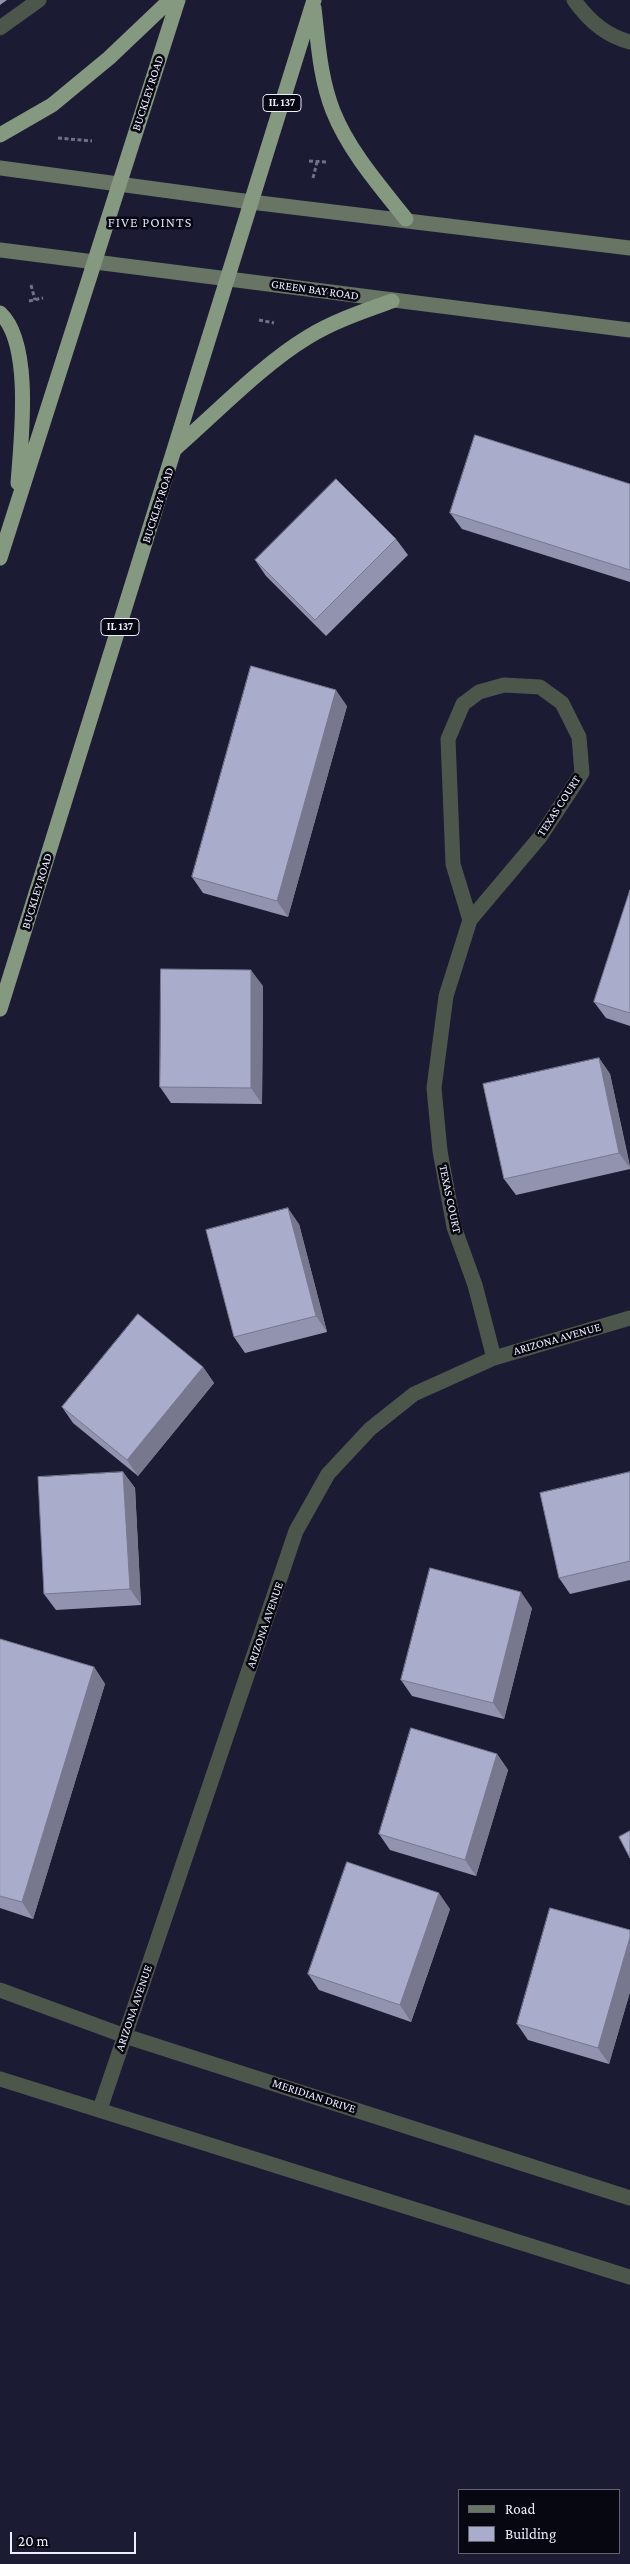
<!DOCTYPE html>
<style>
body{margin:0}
#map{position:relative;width:630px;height:2564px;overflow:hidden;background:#1b1c33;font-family:"Crimson Pro",serif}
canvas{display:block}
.legend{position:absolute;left:458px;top:2489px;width:162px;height:65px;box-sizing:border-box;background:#070711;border:1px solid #636370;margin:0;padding:6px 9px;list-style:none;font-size:15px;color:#eceefe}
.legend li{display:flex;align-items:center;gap:10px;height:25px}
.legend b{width:25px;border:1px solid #636370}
.scale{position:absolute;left:10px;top:2532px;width:126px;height:22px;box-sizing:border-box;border:2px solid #eceefe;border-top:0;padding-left:6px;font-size:15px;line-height:18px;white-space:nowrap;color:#eceefe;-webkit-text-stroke:4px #070711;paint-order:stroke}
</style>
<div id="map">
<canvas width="630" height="2564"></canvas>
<ul class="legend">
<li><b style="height:6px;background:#687564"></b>Road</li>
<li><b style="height:14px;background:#aaaccb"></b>Building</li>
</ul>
<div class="scale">20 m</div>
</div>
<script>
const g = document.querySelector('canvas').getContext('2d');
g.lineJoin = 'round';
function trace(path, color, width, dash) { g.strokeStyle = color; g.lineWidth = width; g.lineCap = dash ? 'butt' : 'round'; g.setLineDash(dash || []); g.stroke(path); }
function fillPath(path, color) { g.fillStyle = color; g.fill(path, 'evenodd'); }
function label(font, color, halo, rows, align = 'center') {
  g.font = font + ' "Crimson Pro",serif'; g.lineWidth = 5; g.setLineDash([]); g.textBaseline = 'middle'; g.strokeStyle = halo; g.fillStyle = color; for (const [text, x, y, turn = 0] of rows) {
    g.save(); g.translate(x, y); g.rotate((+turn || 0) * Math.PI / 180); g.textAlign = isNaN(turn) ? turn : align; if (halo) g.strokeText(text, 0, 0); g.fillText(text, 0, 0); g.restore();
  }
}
trace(new Path2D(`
 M58,138L92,141
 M309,161L326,162
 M313,178L317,162
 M31,285L35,300
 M29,301L43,298
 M259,320L274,323`), '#707286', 3, [4, 2.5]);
trace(new Path2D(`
 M574,0C588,20 606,36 630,42
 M0,28L39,0`), '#4d564b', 15);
trace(new Path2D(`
 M470,920L453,864L448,739L463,704L479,692L504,685L540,687L562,703L579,737L582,773L540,837L470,920L446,996L434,1088L440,1151L454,1227L475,1285L494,1358
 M0,1990L125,2036L630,2198
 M0,2079L630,2277
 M100,2109L296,1531L328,1474L370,1429L414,1394L494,1358L630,1318`), '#4d564b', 15);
trace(new Path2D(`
 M0,168L251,202L630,248
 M0,250L630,330`), '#687564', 15);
trace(new Path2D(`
 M314,8C318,42 320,78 333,111C349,151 379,185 406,219
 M0,135L52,105L109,58L170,0
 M0,313C33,343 21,441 18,483
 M176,448C216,413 263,364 308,337C334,321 364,311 392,301
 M0,558L178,0
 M0,1009L314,0`), '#859880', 15);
fillPath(new Path2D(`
 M0,0H7L0,5Z
 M630,484V582L462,529L450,513Z
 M396,539L408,555L326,636L266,576L255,560Z
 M347,706L288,917L203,893L192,877Z
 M630,890V1026L606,1018L594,1002Z
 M263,986L262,1104L171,1103L160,1087Z
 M599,1058L610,1074L630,1166V1169L516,1195L504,1179Z
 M299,1224L327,1332L245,1353L234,1337Z
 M203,1367L214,1383L138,1476L73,1423L62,1407Z
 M123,1472L135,1488L141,1605L56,1610L44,1594Z
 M630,1472V1580L570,1594L559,1578Z
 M532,1608L504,1719L412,1696L401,1680Z
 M0,1639L94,1667L105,1684L33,1919L0,1908Z
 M497,1754L508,1770L476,1876L390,1850L379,1834Z
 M450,1909L411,2022L319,1990L308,1974Z
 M630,1930V1992L609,2064L528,2040L517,2024Z`), '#9294af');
fillPath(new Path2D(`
 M336,690L347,706L288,917L277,901Z
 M251,970L263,986L262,1104L251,1088Z
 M599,1058L610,1074L630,1168L619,1153Z
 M288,1208L299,1224L327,1332L316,1316Z
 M203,1367L214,1383L138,1476L127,1460Z
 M123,1472L135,1488L141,1605L130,1589Z
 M521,1592L532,1608L504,1719L493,1703Z
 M94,1667L105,1684L33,1919L22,1902Z
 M497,1754L508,1770L476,1876L465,1860Z
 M439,1893L450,1909L411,2022L400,2005Z
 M630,1937V1992L609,2064L598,2048Z`), '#77788e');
const building = new Path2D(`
 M475,435L630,484V570L450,513Z
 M336,479L396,539L315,620L255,560Z
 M251,666L336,690L277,901L192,877Z
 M630,890V1013L594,1002Z
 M161,969L251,970V1088L160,1087Z
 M599,1058L619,1153L504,1179L483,1084Z
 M288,1208L316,1316L234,1337L206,1230Z
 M138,1314L203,1367L127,1460L62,1407Z
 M123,1472L130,1589L44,1594L38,1477Z
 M630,1472V1561L559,1578L540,1493Z
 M430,1568L521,1592L493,1703L401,1680Z
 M0,1639L94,1667L22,1902L0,1896Z
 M411,1728L497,1754L465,1860L379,1834Z
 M630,1831V1858L619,1837Z
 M347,1862L439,1893L400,2005L308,1974Z
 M550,1908L630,1930V1937L598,2048L517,2024Z`);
fillPath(building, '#aaaccb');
trace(building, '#77788e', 1);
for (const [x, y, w] of [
 [282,103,38],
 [120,627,38]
]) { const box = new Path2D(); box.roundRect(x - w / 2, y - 8.5, w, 17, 4); g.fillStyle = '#070711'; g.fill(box); trace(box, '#eceefe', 1); }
label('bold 11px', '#eceefe', null, [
 ["IL 137",282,103],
 ["IL 137",120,627]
]);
label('12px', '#eceefe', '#070711', [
 ["BUCKLEY ROAD",148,93,-72],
 ["GREEN BAY ROAD",315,290,8],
 ["BUCKLEY ROAD",158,505,-72],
 ["TEXAS COURT",559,806,-57],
 ["BUCKLEY ROAD",37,891,-73],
 ["TEXAS COURT",450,1199,78],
 ["ARIZONA AVENUE",557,1339,-16],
 ["ARIZONA AVENUE",265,1625,-71],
 ["ARIZONA AVENUE",134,2008,-71],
 ["MERIDIAN DRIVE",314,2096,18]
]);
g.letterSpacing = '1px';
label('14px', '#d6d9f9', '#070711', [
 ["FIVE POINTS",150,223]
]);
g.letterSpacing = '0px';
</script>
